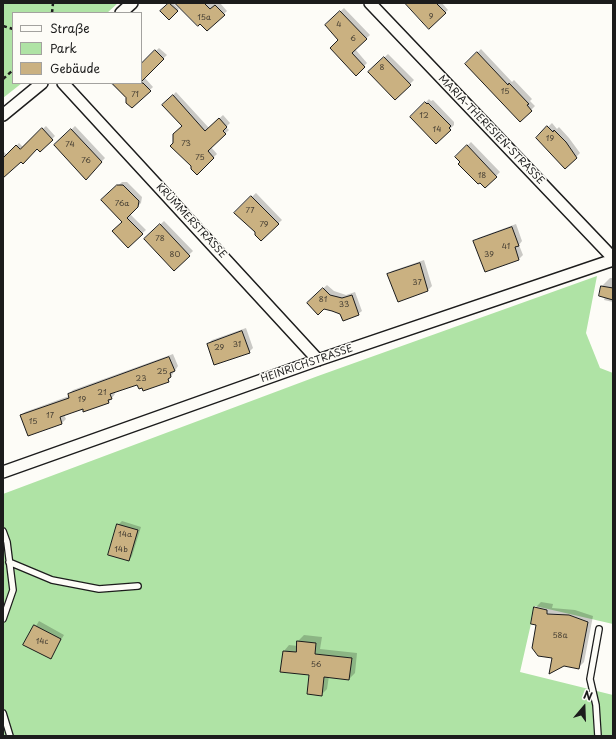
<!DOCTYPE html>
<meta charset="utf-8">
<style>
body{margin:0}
#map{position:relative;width:616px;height:739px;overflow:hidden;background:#fdfcf7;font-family:"Playpen Sans",sans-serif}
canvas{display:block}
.frame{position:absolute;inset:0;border:4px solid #1c1c1c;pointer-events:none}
.legend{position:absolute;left:12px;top:12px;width:130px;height:72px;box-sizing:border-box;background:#fdfcf7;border:1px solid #a3a29f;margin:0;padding:5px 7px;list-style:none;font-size:12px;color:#1c1c1c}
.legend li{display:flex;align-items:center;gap:8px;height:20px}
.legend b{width:20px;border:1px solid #a3a29f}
.north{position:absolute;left:564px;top:687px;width:40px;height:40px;-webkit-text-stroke:3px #fdfcf7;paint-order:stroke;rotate:19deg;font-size:11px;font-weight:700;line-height:16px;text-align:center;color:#1c1c1c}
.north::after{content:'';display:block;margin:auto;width:14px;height:18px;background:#1c1c1c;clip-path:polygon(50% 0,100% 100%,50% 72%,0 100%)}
</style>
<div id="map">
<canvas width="616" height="739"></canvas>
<div class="frame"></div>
<ul class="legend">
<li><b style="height:5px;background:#fdfcf7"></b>Straße</li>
<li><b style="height:11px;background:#afe3a5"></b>Park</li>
<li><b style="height:11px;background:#cab181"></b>Gebäude</li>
</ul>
<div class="north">N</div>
</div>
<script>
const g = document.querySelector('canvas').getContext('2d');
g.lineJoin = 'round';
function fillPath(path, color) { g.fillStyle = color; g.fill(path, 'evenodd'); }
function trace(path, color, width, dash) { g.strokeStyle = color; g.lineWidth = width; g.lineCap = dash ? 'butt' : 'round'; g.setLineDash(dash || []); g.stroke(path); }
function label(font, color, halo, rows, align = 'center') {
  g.font = font + ' "Playpen Sans",sans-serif'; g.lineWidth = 3; g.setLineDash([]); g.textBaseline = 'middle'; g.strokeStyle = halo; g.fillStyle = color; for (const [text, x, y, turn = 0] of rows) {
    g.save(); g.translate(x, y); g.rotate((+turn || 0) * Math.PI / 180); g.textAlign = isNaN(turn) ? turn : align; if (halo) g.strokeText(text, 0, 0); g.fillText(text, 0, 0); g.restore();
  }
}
fillPath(new Path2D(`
 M3,3H118L107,13H13V83H22L3,98Z
 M597,276L586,333L600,368L613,373V624L535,606L520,672L613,695V736H3V494L318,376Z`), '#afe3a5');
fillPath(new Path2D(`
 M170,3H173L179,9L169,19L162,11Z
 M187,3H220L227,11L207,30Z
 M407,3H442L448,10L429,27Z
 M344,8L370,35L355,49L367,63L356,74L340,40L326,25Z
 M159,48L167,55L144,77L153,87L132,107L127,98L110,83H141V65Z
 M481,49L512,82L514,80L532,99L530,101L535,106L520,121L466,64Z
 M388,54L414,80L395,99L369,72Z
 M176,92L209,128L223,115L230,123L226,127L229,130L211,147L217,154L197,173L183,126L163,105Z
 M429,99L431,101L433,100L454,122V125L436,143L411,117Z
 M552,123L557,129L559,127L569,138L580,153L565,168L537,138Z
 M46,126L55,136L40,151L37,148L21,160L3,177V151L7,155L19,143L23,147Z
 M75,126L105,158L90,174L56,145Z
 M471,142L500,172L485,187L456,157Z
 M122,182H127L142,197L141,203L130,214L146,230L128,246L123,222L103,200Z
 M256,193L282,220L261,240L256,232L235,213Z
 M164,221L193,251L174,269L145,239Z
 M516,224L522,241L519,245L523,255L519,259L486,270L475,242L478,238Z
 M424,260L432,286L428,290L388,275L392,271Z
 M610,278H613V302L604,300L605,297L600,295L602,286Z
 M327,285L334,291L346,295L355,292L362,311L358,314L341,313L308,303Z
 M246,328L253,348L249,352L208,344L212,340Z
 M173,354L178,366L168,381L138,384L114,392L115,394L109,402L84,411L83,408L64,415L66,419L62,423L29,435L21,415L25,412L69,396V394L73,390Z
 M122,521L141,527L132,556L129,560L118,525Z
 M541,602L553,604L552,608L575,610L593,616L584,662L578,668L553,658L538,624L535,608Z
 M39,621L64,635L50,658L25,644Z
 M304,635L322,637L320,649L357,653L355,673L349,679L329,676L327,689L321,695L310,675L284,651L289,645L298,646V641Z`), '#0003');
const building = new Path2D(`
 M169,3L178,11L169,20L160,11Z
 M175,3H204L210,9L215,5L225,15L207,31L200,24L198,26Z
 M405,3H436L446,13L429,29Z
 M340,11L367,39L352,53L365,67L356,76L330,48L338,40L325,25Z
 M155,50L164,59L141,82V64Z
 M477,52L508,85L509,83L529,104L527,105L532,111L520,122L465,64Z
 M384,57L411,85L395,100L368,72Z
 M112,83H143L151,91L132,108L126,103V98Z
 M173,95L205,131L219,118L227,127L223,131L226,134L208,151L214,158L197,175L191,169V166L170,146L173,143V134L182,126L162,105Z
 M425,102L427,104L428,103L451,126L449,128L451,130L436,144L410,117Z
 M547,126L553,132L554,130L566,142L577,158L565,169L536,138Z
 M42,128L53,140L40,152L37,149L23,164L21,162L3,178V158L16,145L20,149Z
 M71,129L102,162L86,180L54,145Z
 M467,145L497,177L485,188L480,183L478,184L458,164L460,162L455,157Z
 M117,185H123L139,201L138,207L127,218L143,234L128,248L112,231L122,222L101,200Z
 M251,196L279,224L261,241L255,235V232L234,213Z
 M160,224L190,256L174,271L144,239Z
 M512,227L519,246L515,247L519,260L485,272L473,241Z
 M420,263L428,291L398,302L387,274Z
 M601,286L613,288V300L599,296Z
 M323,288L330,295L342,298L352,295L359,315L343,321L340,314L332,311L324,309L318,315L307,303Z
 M242,331L250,353L214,365L207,344Z
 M169,357L175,371L170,373L171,377L168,379L169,382L143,391L142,388L139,389L137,385L110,394L112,399L108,400L109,403L83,412V409L60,417L62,424L28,436L20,415L69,398L68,394Z
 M117,524L138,530L129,561L108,555Z
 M534,607L547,610V614L569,615L588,622L579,669L564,666L549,674L552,658L538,656L532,648L536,625L531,624Z
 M34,625L61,639L51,659L23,645Z
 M297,641L316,643L315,654L352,658L349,680L324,677L322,696L307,694L309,675L280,672L283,651L296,652Z`);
fillPath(building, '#cab181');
trace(building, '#1c1c1c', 1);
const service = new Path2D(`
 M3,531L7,542L13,590L3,619
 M9,562L52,580L99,589L138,586
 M3,713L10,736
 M598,736L596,705L590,679L599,629`);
const minor = new Path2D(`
 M370,3L613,258
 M121,13L132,3
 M63,83L318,360
 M3,115L42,83
 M3,472L318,360L613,260`);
trace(service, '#1c1c1c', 8);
trace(minor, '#1c1c1c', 14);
trace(new Path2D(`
 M52,13L53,3
 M3,26L13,29
 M3,79L13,70`), '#1c1c1c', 2.5, [4, 3]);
trace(service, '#fdfcf7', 5.5);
trace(minor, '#fdfcf7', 11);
label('8px', '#484135', null, [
 ["9",431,17],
 ["15a",204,18],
 ["4",339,25],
 ["6",353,39],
 ["8",382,68],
 ["15",505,92],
 ["71",135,95],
 ["12",424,116],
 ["14",437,130],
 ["19",550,139],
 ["73",186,144],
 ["74",70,145],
 ["75",200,158],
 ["76",86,161],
 ["18",482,176],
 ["76a",122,204],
 ["77",250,211],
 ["79",264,225],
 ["78",160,239],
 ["41",506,247],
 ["80",175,255],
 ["39",489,255],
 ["37",417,283],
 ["81",323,300],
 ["33",344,305],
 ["31",237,345],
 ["29",219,348],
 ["25",162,372],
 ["23",141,379],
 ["21",102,393],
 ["19",82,400],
 ["17",50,416],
 ["15",33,422],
 ["14a",125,535],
 ["14b",121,550],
 ["58a",560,636],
 ["14c",42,642],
 ["56",316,665]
]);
label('10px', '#1c1c1c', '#fdfcf7', [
 ["MARIA-THERESIEN-STRASSE",491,130,46],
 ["KRÜMMERSTRASSE",191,221,47],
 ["HEINRICHSTRASSE",307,364,-19]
]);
</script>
